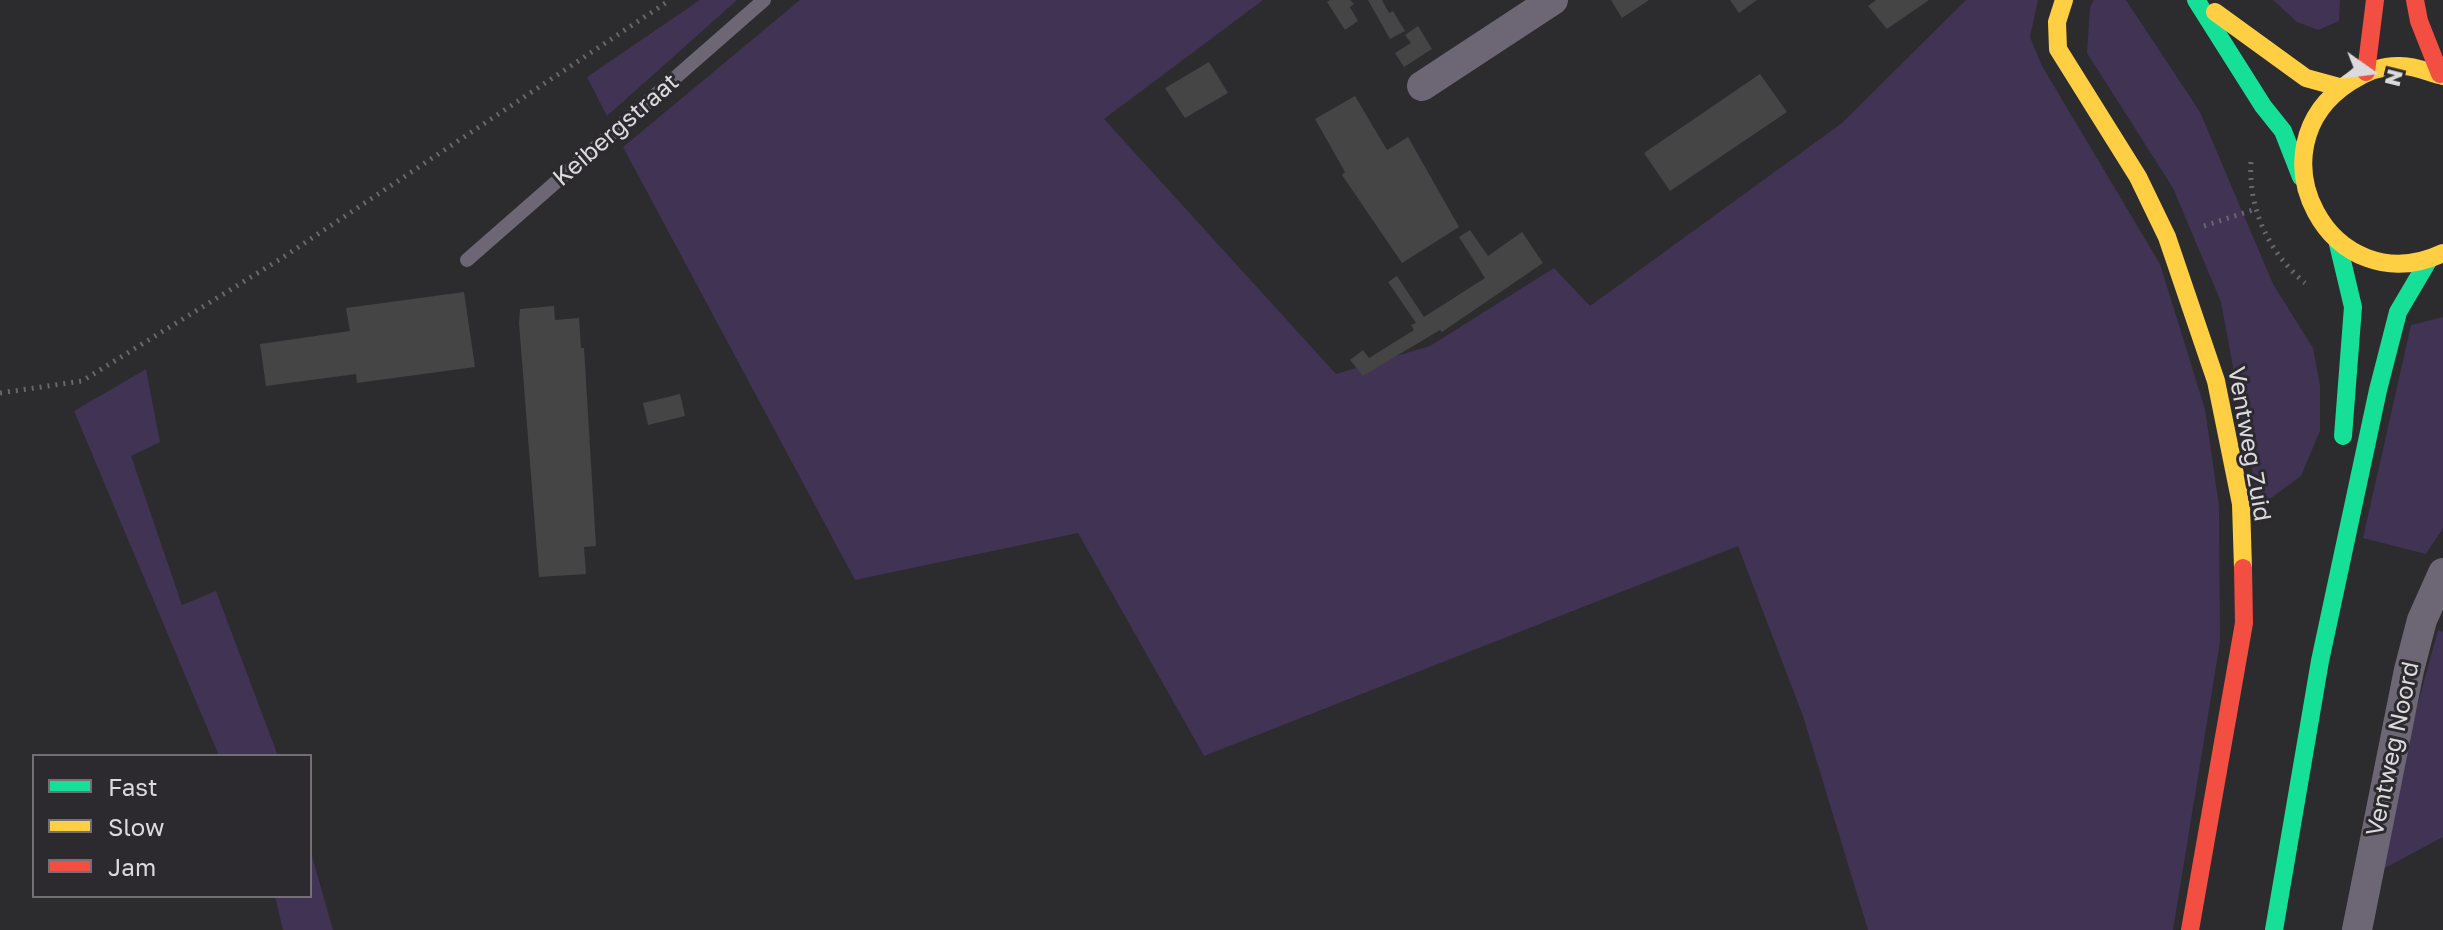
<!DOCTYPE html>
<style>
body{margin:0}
#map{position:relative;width:2443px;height:930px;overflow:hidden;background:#2c2b2e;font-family:"Golos Text",sans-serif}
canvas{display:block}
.legend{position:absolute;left:32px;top:754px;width:280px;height:144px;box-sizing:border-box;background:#2c2a2f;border:2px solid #727075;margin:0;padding:10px 14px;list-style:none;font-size:24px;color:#dbdadd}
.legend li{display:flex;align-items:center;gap:16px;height:40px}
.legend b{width:40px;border:2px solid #727075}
.north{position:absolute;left:2331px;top:32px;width:80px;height:80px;-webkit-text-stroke:6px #2c2a2f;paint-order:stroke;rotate:104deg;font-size:22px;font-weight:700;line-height:32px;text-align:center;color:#dbdadd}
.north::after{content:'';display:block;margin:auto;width:28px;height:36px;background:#dbdadd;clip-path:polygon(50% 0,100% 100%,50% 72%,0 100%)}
</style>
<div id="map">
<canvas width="2443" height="930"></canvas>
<ul class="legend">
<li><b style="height:10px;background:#16e098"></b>Fast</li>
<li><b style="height:10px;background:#ffcf43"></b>Slow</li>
<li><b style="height:10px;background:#f24e42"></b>Jam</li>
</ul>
<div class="north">N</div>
</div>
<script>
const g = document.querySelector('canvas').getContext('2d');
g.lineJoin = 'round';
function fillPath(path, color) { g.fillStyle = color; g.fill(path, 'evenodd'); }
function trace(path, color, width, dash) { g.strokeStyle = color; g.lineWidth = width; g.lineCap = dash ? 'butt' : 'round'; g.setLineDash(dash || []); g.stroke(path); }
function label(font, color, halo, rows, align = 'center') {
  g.font = font + ' "Golos Text",sans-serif'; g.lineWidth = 6; g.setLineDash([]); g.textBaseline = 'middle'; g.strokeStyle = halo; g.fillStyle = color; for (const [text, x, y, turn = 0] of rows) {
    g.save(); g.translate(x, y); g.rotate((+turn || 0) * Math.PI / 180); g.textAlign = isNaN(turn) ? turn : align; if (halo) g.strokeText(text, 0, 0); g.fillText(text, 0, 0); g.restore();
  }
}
fillPath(new Path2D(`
 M700,0H737L607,116L587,77Z
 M800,0H1263L1104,119L1336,374L1430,346L1554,268L1590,306L1842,123L1966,0H2038L2030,37L2042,66L2160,264L2205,409L2219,506L2220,642L2173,930H1868L1803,716L1738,546L1204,756L1078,533L855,580L623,147Z
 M2094,0H2126L2200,112L2273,284L2313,348L2320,385V431L2301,476L2259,507L2221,302L2173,188L2087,53L2090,7Z
 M2273,0H2340L2339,21L2318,30L2297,22Z
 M2443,317V528L2426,554L2363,538L2411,325Z
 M146,369L160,442L131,456L182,605L216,591L278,756H219L74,411Z
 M2438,630L2443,632V837L2383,869L2411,729Z
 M310,849L333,930H283L275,896H310Z`), '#403354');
fillPath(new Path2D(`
 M1330,0H1350L1354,4L1350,7L1358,21L1345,30L1327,2Z
 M1368,0H1382L1389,13L1393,11L1405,31L1390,39Z
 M1611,0H1649L1622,18Z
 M1730,0H1757L1739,13Z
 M1876,0H1929L1887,29L1868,6Z
 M1418,26L1432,49L1404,67L1395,53L1411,43L1405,35Z
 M1209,62L1228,93L1185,118L1165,88Z
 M1760,74L1787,112L1670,191L1644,153Z
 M1355,96L1387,150L1408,137L1459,227L1402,263L1342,175L1345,172L1315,119Z
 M1470,230L1488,256L1522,232L1543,263L1442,332L1440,330L1363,376L1350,360L1363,350L1369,358L1414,330L1411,325L1416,323L1388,282L1397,276L1424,317L1485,278L1459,237Z
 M464,292L475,367L357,383L356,374L266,386L260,344L350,331L346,308Z
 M554,306L555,320L579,318L581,348H584L596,546L584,547L586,574L539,577L519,323L520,309Z
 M680,394L685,416L648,425L643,403Z`), '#454545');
trace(new Path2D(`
 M2251,162C2248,209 2269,253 2305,283
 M2204,226L2256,209
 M0,393L82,381L282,258L670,0`), '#69666f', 5, [2, 6]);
trace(new Path2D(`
 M467,260L764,0`), '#6d6775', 14);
trace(new Path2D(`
 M1422,86L1553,0
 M2357,930L2409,670L2422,620L2443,573`), '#6d6775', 30);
trace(new Path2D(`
 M2196,0L2263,106L2283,131L2301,177
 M2338,244L2353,307L2343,436
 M2274,930L2320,661L2378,390L2398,312L2428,261`), '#16e098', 18);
trace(new Path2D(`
 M2064,0L2057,22L2058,49L2138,177L2167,237L2216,381L2241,504L2243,568
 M2215,12L2306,78L2339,87
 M2443,76C2430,73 2415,66 2402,66C2383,65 2365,72 2350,82C2247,148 2331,306 2443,253`), '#ffcf43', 18);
trace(new Path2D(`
 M2415,0L2419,21L2440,74
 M2366,72L2375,0
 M2190,930L2244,623L2243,568`), '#f24e42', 18);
label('24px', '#dbdadd', '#2c2a2f', [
 ["Keibergstraat",616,130,-41],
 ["Ventweg Zuid",2249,444,80],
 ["Ventweg Noord",2393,749,-78]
]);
</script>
